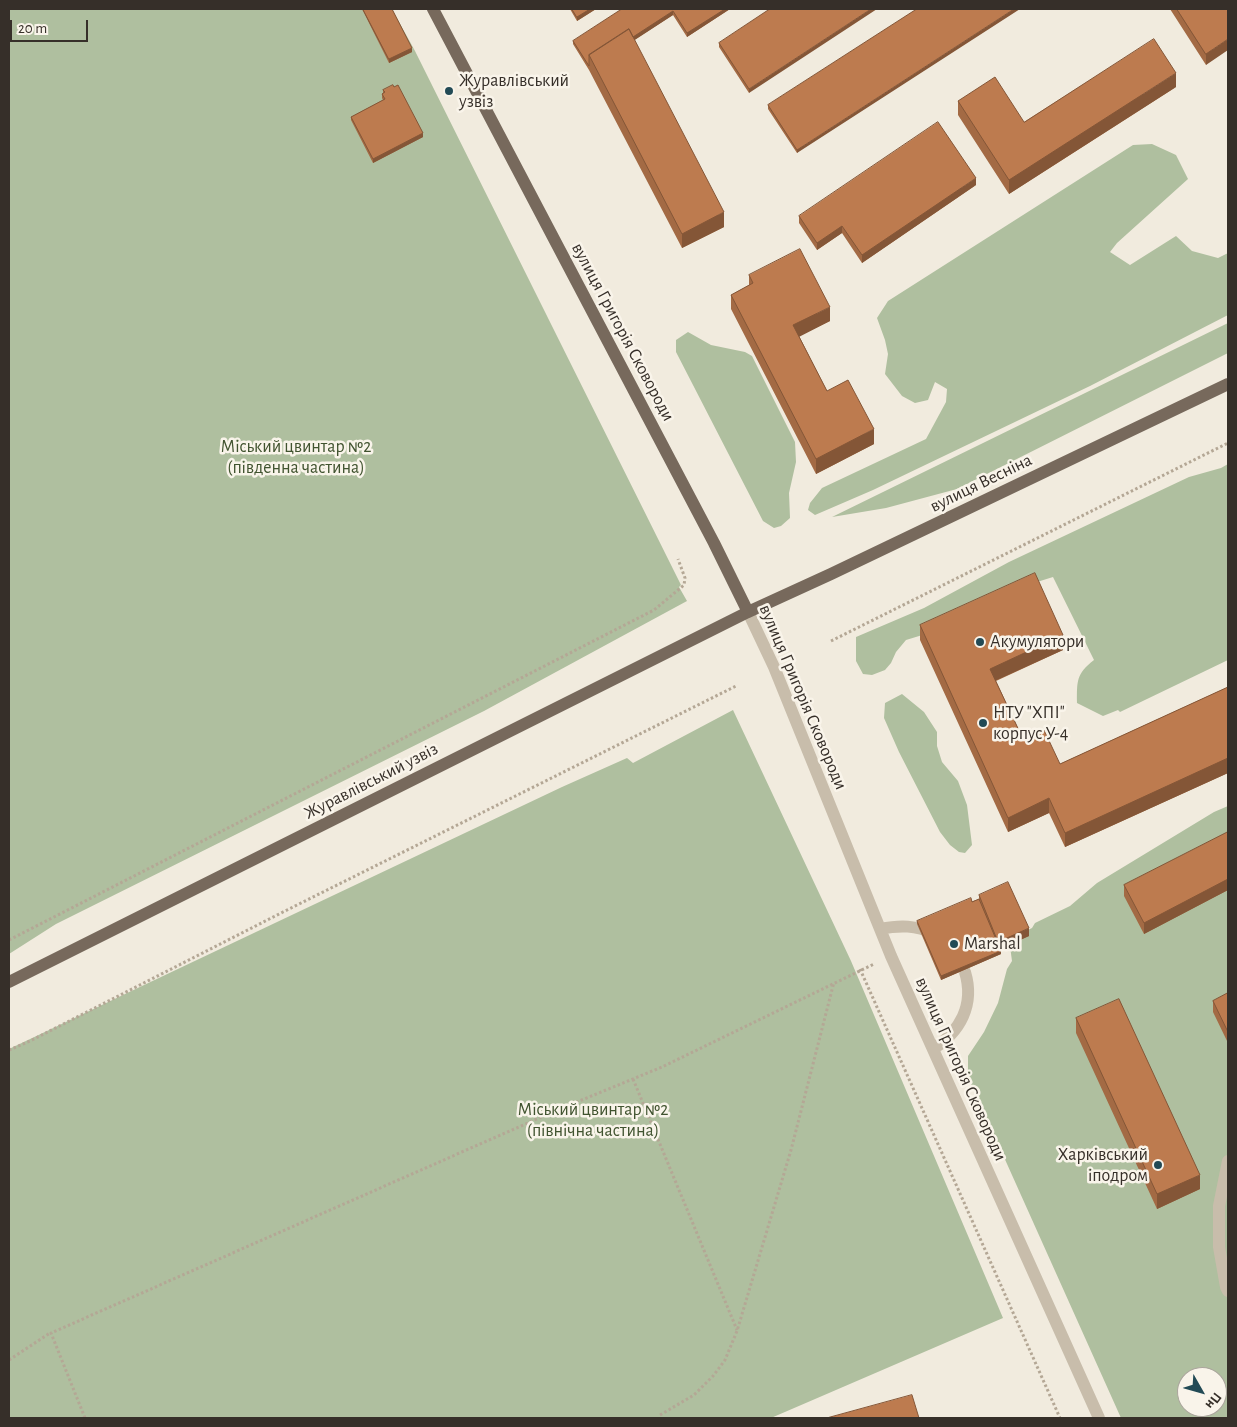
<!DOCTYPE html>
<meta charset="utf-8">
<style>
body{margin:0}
#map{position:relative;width:1237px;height:1427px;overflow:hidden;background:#f1ebde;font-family:"Alegreya Sans",sans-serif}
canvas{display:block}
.frame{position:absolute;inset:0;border:10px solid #362f29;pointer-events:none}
.north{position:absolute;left:1177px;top:1367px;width:50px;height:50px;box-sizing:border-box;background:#f9f4ea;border:1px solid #aba59d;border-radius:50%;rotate:128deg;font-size:14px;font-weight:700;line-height:20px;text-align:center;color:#362f29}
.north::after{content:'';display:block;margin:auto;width:18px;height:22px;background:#224a55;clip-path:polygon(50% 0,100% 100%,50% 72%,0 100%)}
.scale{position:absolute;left:10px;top:20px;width:78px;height:22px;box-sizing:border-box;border:2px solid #362f29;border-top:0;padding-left:6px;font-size:15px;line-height:18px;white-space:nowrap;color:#362f29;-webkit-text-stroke:4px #f9f4ea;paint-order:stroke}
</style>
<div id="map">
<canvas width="1237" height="1427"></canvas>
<div class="frame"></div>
<div class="north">Пн</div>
<div class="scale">20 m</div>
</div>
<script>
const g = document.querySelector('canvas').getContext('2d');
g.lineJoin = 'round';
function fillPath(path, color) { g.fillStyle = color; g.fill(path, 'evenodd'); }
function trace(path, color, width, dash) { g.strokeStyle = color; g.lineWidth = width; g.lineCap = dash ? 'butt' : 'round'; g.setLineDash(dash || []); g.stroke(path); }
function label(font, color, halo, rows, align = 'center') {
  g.font = font + ' "Alegreya Sans",sans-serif'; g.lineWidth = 5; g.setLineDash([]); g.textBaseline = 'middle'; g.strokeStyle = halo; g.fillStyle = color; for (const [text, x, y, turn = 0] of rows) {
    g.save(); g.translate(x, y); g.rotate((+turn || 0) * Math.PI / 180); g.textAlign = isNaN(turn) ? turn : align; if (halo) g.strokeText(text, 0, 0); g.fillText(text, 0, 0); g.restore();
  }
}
fillPath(new Path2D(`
 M9,9H392L415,51L681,585L679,587L687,601L484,711L56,924L9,954Z
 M1152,144L1176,155L1188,179L1117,243L1110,252L1130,265L1176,236L1192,251L1218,258L1228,253V315L1090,386L873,490L815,515L808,510L810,503L822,488L926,439L946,402L947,389L935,382L928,400L915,403L902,396L885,374L888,354L885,340L877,318L888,301L1133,145Z
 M1228,323V353L957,489L886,508L832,517Z
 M688,332L711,345L745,352L752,356L795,442L796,462L789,493L790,518L781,526L774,528L763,521L676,352V340Z
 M1228,464V660L1120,712L1118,710L1103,716L1077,703C1077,681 1076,674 1094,660L1053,577L1037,582L929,633L906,640L896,652L891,663L885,670L872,675L863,674L856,661V637L924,608L1009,562L1189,477L1221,468Z
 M902,694L924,712L937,732V746L942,762L958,781L967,805L972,845L965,853L959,852L950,845L940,832L899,752L884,718L885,703Z
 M733,710L851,961L1003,1318L771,1418H9V1049L562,787L627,758L633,763Z
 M1228,806V1418H1121L968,1077V1056L984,1032L998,1003L1007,969L1012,961L1009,939L1032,928L1035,923L1070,906L1097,883L1214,812ZM1187,1377H1217V1407H1187Z`), '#afbf9f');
trace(new Path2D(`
 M831,641L1228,443
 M9,940L654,610L684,585L685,578L678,559
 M860,969L1060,1418
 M9,1050L32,1040L283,912L736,686
 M633,1079L737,1330
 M9,1360L50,1333
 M660,1415L694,1395L713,1376L725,1360L737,1331L791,1150L834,982
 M85,1418L51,1333L555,1111L662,1067L874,964`), '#b4a795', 3, [2.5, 2.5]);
trace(new Path2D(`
 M748,612L774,667L891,956L1099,1418
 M880,929C900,925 916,925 934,934
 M933,1049C960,1032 975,1005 965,972
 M1228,1161L1219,1206V1247L1226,1287L1228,1291`), '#c8bdab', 12);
trace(new Path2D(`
 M433,9L714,543L748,612
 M9,982L748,612L831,574L1228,384`), '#77695c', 12);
fillPath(new Path2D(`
 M362,9H392L412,52L389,63Z
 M570,9H596L577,21Z
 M622,9H730L687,37L673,15L634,40L724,227L682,248L589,70L573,44V41Z
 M770,9L749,93L719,47V43Z
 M917,9L797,153L768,109V105Z
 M1170,9H1228L1206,65Z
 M1176,87L1009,194L958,115V101L1024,122Z
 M383,90L423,137L373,163L351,120V117L383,100L382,98V94L383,93Z
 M976,185L862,263L842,233L817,250L799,223V216Z
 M749,275L830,321L799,336L827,391L874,444L816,474L731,309V295L749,285Z
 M920,625L1063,650L996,681L1023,739L1060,764L1228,687V773L1065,847L1049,813L1008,832L920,640Z
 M1228,832V890L1144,934L1124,896V885Z
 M979,895L1029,936L1000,949L1001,954L941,980L917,924V921L979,899Z
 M1228,993V1043L1213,1012V1001Z
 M1076,1018L1200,1189L1157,1209L1076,1033Z`), '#a36a44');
fillPath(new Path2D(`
 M590,9H596L577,21V17Z
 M725,9H730L687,37V33Z
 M871,9H877L749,93V89Z
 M1014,9H1020L797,153V150Z
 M673,11V15L595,66L593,63Z
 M1228,39V50L1206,65V54Z
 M412,48V52L389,63V59Z
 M1176,73V87L1009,194V180Z
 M423,133V137L373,163V159Z
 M976,178V185L862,263V255Z
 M724,212V227L682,248V234Z
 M842,226V233L817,250V243Z
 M830,307V321L793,340V325Z
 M874,429V444L816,474V459Z
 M1063,635V650L990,683V669Z
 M1228,758V773L1065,847V833Z
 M1049,798V813L1008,832V818Z
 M1228,879V890L1144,934V923Z
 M1029,928V936L998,950V942Z
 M1001,951V954L941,980V976Z
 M1200,1175V1189L1157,1209V1194Z`), '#845637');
const building = new Path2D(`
 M363,9H392L412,48L389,59Z
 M572,9H590L577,17Z
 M622,9H725L687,33L673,11L633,37L629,29L589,55V66L573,41Z
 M770,9H871L749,89L719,43Z
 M917,9H1014L797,150L768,105Z
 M1177,9H1228V39L1206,54Z
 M629,29L724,212L682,234L589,55Z
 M1154,39L1176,73L1009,180L958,101L995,77L1024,122Z
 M393,85L394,87L398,85L423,133L373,159L351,117L385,99L382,94L385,92L383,90Z
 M938,122L976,178L862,255L842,226L817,243L799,216Z
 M800,249L830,307L793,325L827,391L848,380L874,429L816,459L731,295L753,283L749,275Z
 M1035,573L1063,635L990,669L1023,739L1044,730L1060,764L1228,687V758L1065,833L1049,798L1008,818L920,625Z
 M1228,832V879L1144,923L1124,885Z
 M1008,882L1029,928L998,942L979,895Z
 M971,898L972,902L979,899L1001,951L941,976L917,921Z
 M1228,993V1032L1213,1001Z
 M1119,999L1200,1175L1157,1194L1076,1018Z
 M912,1395L919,1418H827Z`);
fillPath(building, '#bd7b4f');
trace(building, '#845637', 1);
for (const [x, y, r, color] of [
 [449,91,5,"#224a55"],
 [980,642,5,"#224a55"],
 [983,723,5,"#224a55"],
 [954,944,5,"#224a55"],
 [1158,1165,5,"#224a55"]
]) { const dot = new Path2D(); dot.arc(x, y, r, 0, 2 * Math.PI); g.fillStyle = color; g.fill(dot); trace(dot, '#f9f4ea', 2); }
label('18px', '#362f29', '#f9f4ea', [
 ["Журавлівський",459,81],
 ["узвіз",459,102],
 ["Акумулятори",990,642],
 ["НТУ \"ХПІ\"",993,713],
 ["корпус У-4",993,734],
 ["Marshal",964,944],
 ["Харківський",1148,1155,"right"],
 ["іподром",1148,1176,"right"]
], 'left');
label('18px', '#362f29', '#f9f4ea', [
 ["вулиця Григорія Сковороди",623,332,62],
 ["вулиця Весніна",981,483,-26],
 ["вулиця Григорія Сковороди",803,697,67],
 ["Журавлівський узвіз",371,781,-27],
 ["вулиця Григорія Сковороди",961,1069,66]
]);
label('18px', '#40532f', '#f9f4ea', [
 ["Міський цвинтар №2",296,447],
 ["(південна частина)",296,468],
 ["Міський цвинтар №2",593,1110],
 ["(північна частина)",593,1131]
]);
</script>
